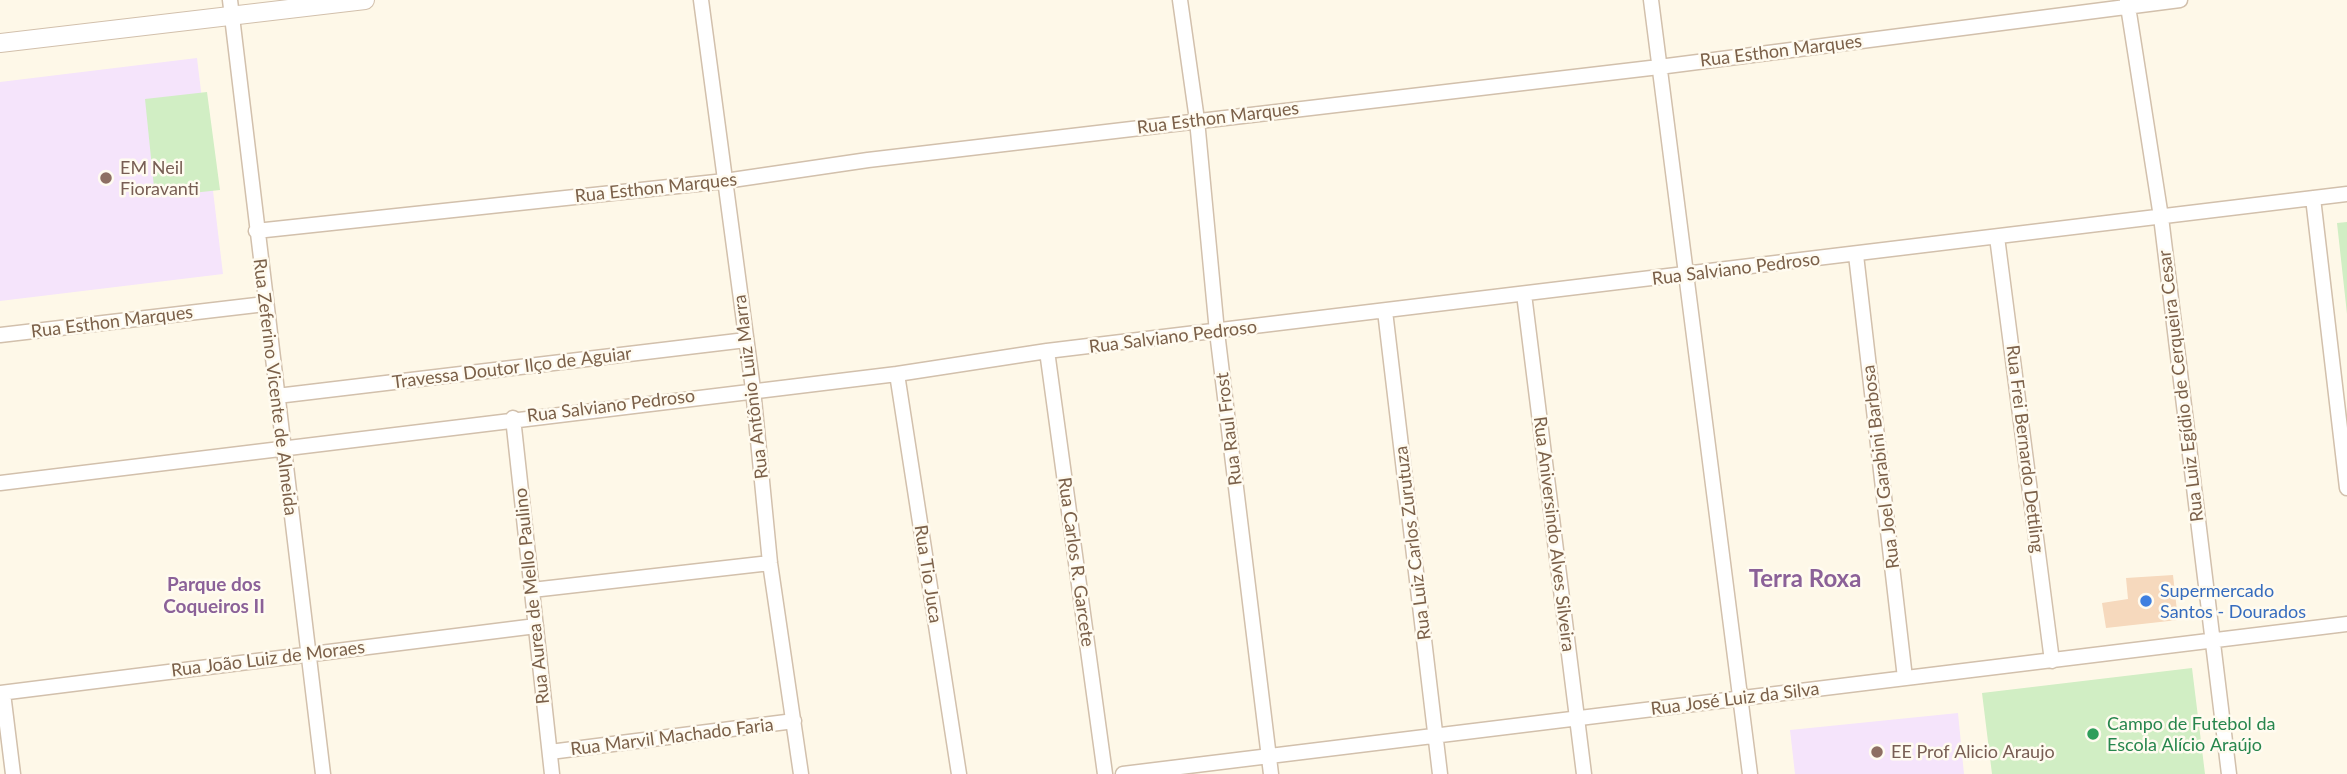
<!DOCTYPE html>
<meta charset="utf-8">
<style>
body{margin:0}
canvas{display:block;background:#fef8e8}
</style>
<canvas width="2347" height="774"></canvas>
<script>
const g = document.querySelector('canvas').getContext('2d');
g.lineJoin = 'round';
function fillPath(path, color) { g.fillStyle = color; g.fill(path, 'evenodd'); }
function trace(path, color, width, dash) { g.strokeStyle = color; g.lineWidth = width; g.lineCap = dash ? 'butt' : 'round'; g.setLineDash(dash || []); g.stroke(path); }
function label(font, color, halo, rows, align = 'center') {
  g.font = font + ' Lato,sans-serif'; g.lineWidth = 5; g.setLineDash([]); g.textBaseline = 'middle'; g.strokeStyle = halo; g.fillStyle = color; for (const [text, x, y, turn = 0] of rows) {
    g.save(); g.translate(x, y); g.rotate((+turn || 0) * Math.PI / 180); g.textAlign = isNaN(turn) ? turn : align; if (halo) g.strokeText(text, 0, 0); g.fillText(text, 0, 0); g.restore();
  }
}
fillPath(new Path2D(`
 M197,58L223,274L0,301V82Z
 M1958,713L1964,774H1795L1790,730Z`), '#f5e4fb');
fillPath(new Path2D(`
 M207,92L220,190L155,197L145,99Z
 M2347,222V314L2337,223Z
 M2192,668L2205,774H1992L1982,693Z`), '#d1eec4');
fillPath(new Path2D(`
 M2173,575L2178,620L2106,628L2102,603L2128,599L2126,578Z`), '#f6d9bd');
const minor = new Path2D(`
 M230,0L323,774
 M701,0L753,389L770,563L801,774
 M1180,0L1197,120L1217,332L1271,774
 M1651,0L1750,774
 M2127,0L2161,217L2229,774
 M2313,198L2347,488
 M256,231L725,181L868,160L1659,67L2180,0
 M1997,237L2052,661
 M1856,255L1905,678
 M1524,294L1584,774
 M1385,311L1440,774
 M0,335L265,304
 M1047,351L1105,774
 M897,374L959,774
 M277,396L746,340
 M513,418L552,774
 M0,483L897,374L1047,351L2347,194
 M532,590L770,563
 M0,693L536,626
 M3,693L13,774
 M550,752L794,721
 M1123,774L2347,624`);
const tertiary = new Path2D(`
 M0,43L365,0`);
trace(minor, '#d2c0ac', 17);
trace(tertiary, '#d2c0ac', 20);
trace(minor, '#fff', 14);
trace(tertiary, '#fff', 18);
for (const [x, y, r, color] of [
 [106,178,7,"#8d6e63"],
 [2146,601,7,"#3f7fe0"],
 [2093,734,7,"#2e9e5b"],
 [1877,752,7,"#8d6e63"]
]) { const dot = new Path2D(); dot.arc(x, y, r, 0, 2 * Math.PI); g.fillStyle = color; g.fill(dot); trace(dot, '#fffbf0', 2.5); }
label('18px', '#7b6049', '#fffbf0', [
 ["Rua Esthon Marques",1781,51,-7],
 ["Rua Esthon Marques",1218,118,-7],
 ["Rua Esthon Marques",656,188,-6],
 ["Rua Salviano Pedroso",1736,269,-7],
 ["Rua Esthon Marques",112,322,-7],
 ["Rua Salviano Pedroso",1173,337,-7],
 ["Travessa Doutor Ilço de Aguiar",512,368,-7],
 ["Rua Luiz Egídio de Cerqueira Cesar",2181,386,-97],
 ["Rua Zeferino Vicente de Almeida",275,387,83],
 ["Rua Antônio Luiz Marra",751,387,-97],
 ["Rua Salviano Pedroso",611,406,-7],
 ["Rua Raul Frost",1229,429,-97],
 ["Rua Frei Bernardo Dettling",2025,449,83],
 ["Rua Joel Garabini Barbosa",1881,467,-97],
 ["Rua Aniversindo Alves Silveira",1554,534,83],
 ["Rua Luiz Carlos Zurutuza",1413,543,-97],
 ["Rua Carlos R. Garcete",1076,562,82],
 ["Rua Tio Juca",928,574,81],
 ["Rua Aurea de Mello Paulino",532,596,-96],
 ["Rua João Luiz de Moraes",268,659,-7],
 ["Rua José Luiz da Silva",1735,699,-7],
 ["Rua Marvil Machado Faria",672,737,-7]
]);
label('18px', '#785e54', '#fffbf0', [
 ["EM Neil",120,168],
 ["Fioravanti",120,189],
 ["EE Prof Alicio Araujo",1891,752]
], 'left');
label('18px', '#366cbe', '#fffbf0', [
 ["Supermercado",2160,591],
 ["Santos - Dourados",2160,612]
], 'left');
label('18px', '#27864d', '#fffbf0', [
 ["Campo de Futebol da",2107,724],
 ["Escola Alício Araújo",2107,745]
], 'left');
label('bold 19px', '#8b6198', '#fffbf0', [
 ["Parque dos",214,585],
 ["Coqueiros II",214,607]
]);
label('bold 24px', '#8b6198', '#fffbf0', [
 ["Terra Roxa",1805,579]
]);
</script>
